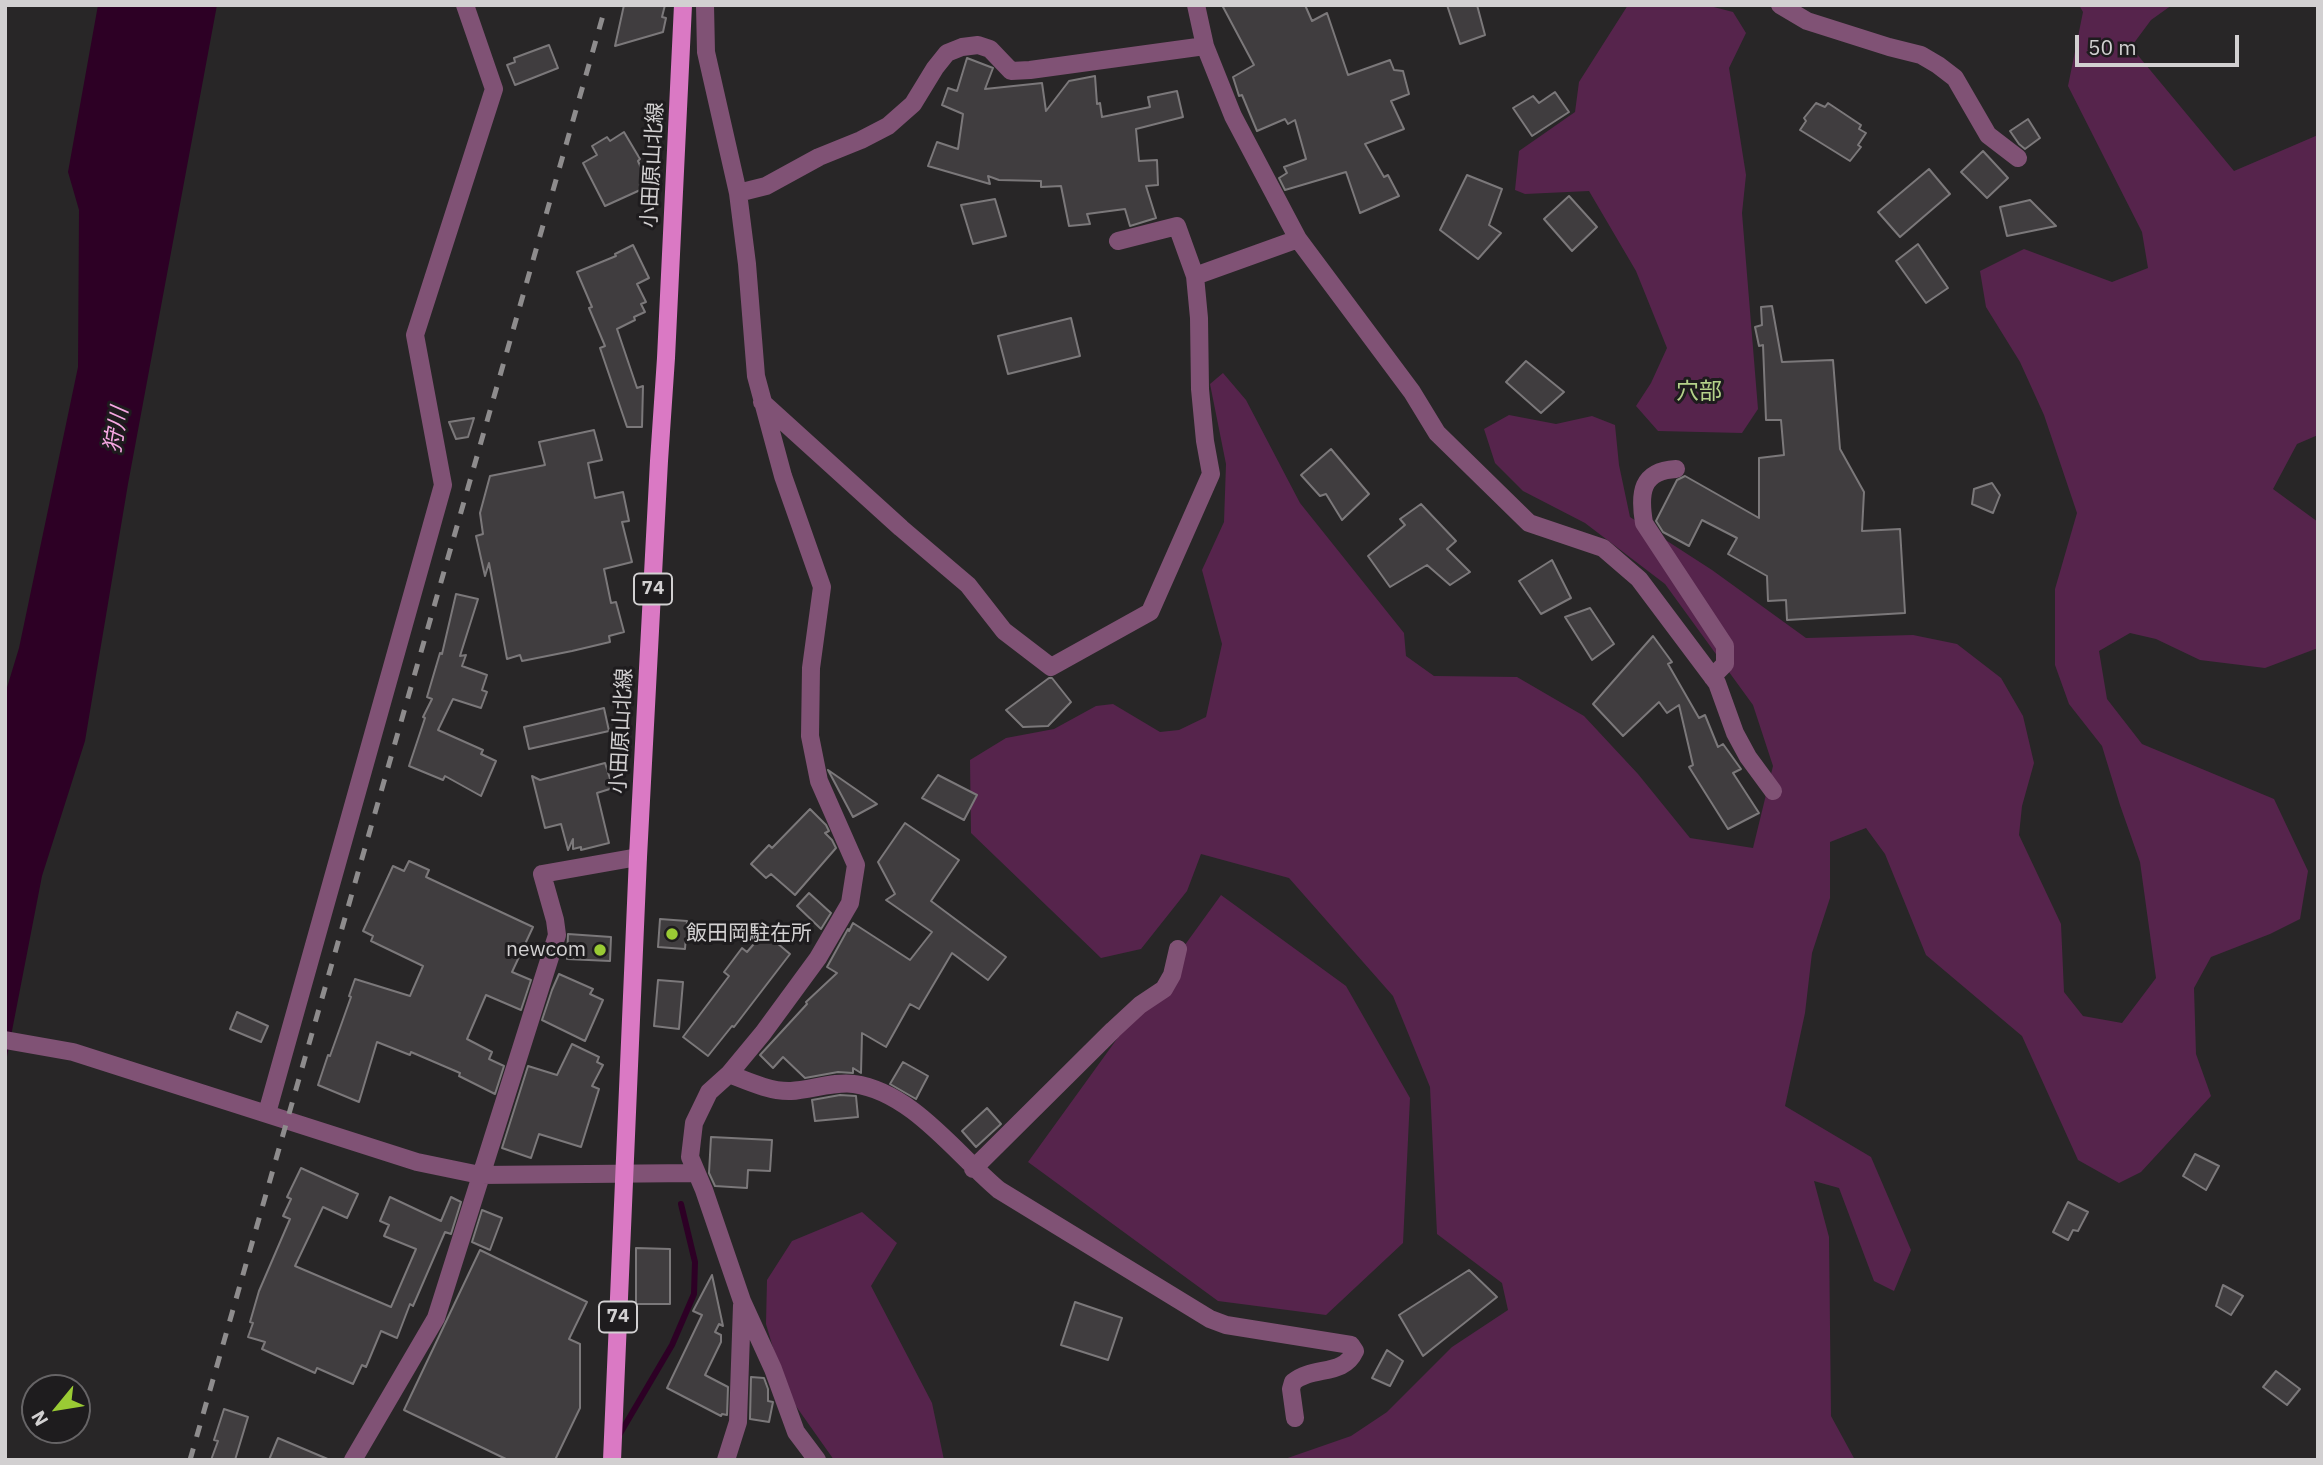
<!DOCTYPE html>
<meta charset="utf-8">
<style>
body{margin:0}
#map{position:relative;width:2323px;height:1465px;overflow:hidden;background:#282627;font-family:"IBM Plex Sans",sans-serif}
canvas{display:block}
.frame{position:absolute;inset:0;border:7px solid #d2d0d1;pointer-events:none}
.north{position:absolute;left:21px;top:1374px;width:70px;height:70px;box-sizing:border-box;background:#1e1c1e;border:2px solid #666466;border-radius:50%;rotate:240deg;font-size:19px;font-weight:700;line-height:28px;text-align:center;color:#d2d0d1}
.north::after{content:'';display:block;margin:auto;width:24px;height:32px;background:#9acb34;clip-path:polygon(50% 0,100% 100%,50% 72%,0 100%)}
.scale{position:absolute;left:2075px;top:35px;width:164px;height:32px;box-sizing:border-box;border:4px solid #d2d0d1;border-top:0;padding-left:9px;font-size:21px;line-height:24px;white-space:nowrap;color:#d2d0d1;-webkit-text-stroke:5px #1e1c1e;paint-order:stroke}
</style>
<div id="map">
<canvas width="2323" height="1465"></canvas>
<div class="frame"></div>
<div class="north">N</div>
<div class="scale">50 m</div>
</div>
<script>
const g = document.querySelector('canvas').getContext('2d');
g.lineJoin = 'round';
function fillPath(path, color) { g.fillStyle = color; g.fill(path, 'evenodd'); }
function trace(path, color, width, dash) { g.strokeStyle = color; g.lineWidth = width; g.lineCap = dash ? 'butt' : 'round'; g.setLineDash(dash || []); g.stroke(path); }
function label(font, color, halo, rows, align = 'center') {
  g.font = font + ' "IBM Plex Sans","Noto Sans JP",sans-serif'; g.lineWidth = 6; g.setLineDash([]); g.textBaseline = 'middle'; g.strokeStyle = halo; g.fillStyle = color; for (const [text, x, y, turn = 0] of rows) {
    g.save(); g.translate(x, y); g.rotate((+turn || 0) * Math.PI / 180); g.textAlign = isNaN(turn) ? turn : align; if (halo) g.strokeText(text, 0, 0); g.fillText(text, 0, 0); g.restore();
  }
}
fillPath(new Path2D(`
 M1628,5H1706L1733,12L1746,33L1729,68L1746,175L1742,213L1758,409L1742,433L1658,431L1636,406L1651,383L1667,348L1636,271L1589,191L1525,194L1515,190L1519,151L1575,112L1579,82Z
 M2079,5H2172L2151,20L2131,47L2234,171L2318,135V435L2297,444L2273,489L2318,522V648L2265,668L2200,660L2156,639L2130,633L2099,651L2107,699L2142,744L2274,799L2308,871L2300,919L2270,934L2211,957L2194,988L2196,1054L2211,1096L2141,1172L2119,1183L2078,1160L2022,1036L1926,955L1885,854L1866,828L1830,842V898L1812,953L1805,1013L1785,1106L1871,1157L1911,1250L1894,1291L1874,1281L1839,1188L1814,1181L1829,1237L1831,1416L1855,1460H1282L1351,1436L1387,1412L1452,1347L1508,1310L1502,1283L1437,1234L1430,1087L1393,996L1289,878L1201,854L1187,891L1141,949L1101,958L971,833L970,760L1006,738L1054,729L1096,706L1113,704L1160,732L1179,730L1206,717L1222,644L1202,570L1224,522L1226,464L1210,384L1223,373L1246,400L1300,503L1404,633L1406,656L1434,676L1517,677L1584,716L1638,774L1690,838L1753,848L1773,766L1753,705L1665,584L1585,523L1523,491L1495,463L1484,429L1509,415L1556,424L1592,416L1615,425L1619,465L1630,517L1712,570L1806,638L1913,635L1957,644L2001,678L2023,716L2034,763L2022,806L2019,835L2061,924L2064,992L2083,1016L2122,1023L2156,978L2140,862L2120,805L2102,746L2069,704L2055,665V589L2077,513L2044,415L2020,362L1986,307L1980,271L2024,249L2112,282L2148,268L2142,232L2068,86L2083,12Z
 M1221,895L1346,986L1410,1098L1403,1243L1326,1315L1218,1301L1028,1162Z
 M862,1212L897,1243L871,1286L932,1403L944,1460H834L786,1392L766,1324L767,1280L792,1241Z`), '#56244c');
fillPath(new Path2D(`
 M98,5H217L128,484L85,741L42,876L5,1067V694L19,648L78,367L79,210L68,172Z`), '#2d0025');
trace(new Path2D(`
 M618,1437L672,1345L694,1294L695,1262L681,1204`), '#2d0025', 6);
const building = new Path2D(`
 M624,5H665L662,17L666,18L663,32L615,46Z
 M1222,5H1305L1312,21L1327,13L1348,75L1390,60L1394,70L1403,71L1409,94L1391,101L1404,129L1365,144L1384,177L1388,175L1399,196L1360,213L1346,172L1285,190L1279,178L1287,173L1284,167L1306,159L1295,120L1288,124L1285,119L1257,131L1242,95L1239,96L1233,77L1254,65Z
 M1447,5H1477L1485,35L1460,44Z
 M549,45L558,68L515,85L507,65L515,62L514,58Z
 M967,58L993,68L985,89L1042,83L1046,111L1069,81L1095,76L1097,104L1100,103L1102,117L1150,107L1148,97L1177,91L1183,117L1136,129L1139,161L1157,160L1158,185L1146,186L1156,218L1130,226L1125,209L1087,214L1090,224L1069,226L1061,186L1041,187V181L999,180L988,176L990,184L928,166L937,142L958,149L963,114L942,105L948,88L957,91Z
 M1555,92L1569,112L1532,136L1513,108L1533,96L1539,103Z
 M1816,103L1825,107L1828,103L1861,125L1859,129L1866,133L1858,145L1861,147L1850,161L1800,130L1806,121L1804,118Z
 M2028,119L2040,138L2025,149L2019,144L2010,131Z
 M624,132L640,159L638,161L649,186L605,206L583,163L597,155L592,146L607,137L610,141Z
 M1983,151L2008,178L1987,198L1961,172Z
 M1929,169L1950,194L1900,237L1878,212Z
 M1467,175L1502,189L1489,225L1501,233L1478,259L1440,230Z
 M1569,196L1597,227L1572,251L1544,219Z
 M995,199L1006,236L973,244L961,205Z
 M2030,200L2056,226L2007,236L2000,207Z
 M1918,244L1948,288L1926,303L1896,261Z
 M633,245L649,278L637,284L646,302L641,304L645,312L634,317L635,320L617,329L637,388L643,386L642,427H627L600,348L605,346L589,308L592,307L577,272L616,256L615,254Z
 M1772,306L1782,362L1833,360L1840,449L1864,492L1862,531L1900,529L1905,613L1787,620L1786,600L1768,601L1767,576L1728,554L1737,538L1702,520L1689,546L1663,532L1656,521L1677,480L1685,476L1759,518V458L1784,455L1781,420H1766L1763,345L1759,346L1755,327L1762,325L1761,307Z
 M1071,318L1080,356L1008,374L998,336Z
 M1526,361L1564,392L1541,413L1506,382Z
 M474,418L468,437L456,439L449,422Z
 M594,430L602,460L588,463L595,498L623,492L629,521L622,522L632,562L604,569L611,603L616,602L624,632L609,636L610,642L572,651L522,661L520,655L507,659L489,563L485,576L476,536L483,534L480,513L490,476L545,465L539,442Z
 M1331,449L1369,494L1342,520L1326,494L1320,496L1301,475Z
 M1992,483L2000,495L1993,513L1972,504L1974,489Z
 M1421,504L1456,541L1447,549L1470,572L1450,585L1427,565L1390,587L1368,556L1405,525L1400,519Z
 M1552,560L1571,598L1541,614L1519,581Z
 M456,594L478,599L460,656L466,655L462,666L487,675L482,690L487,692L481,708L453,699L438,730L483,750L481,754L496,761L481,796L445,776L443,780L409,766L425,718L423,717L432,699L427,697L440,653L442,654Z
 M1590,608L1614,644L1592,660L1565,617Z
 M1653,636L1672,662L1668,664L1699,718L1705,715L1718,747L1723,744L1741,769L1733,773L1759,813L1728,829L1689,767L1693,765L1679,705L1667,713L1659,702L1623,736L1593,704Z
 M1049,678H1052L1071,702L1048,726L1023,727L1006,710Z
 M604,708L609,731L529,749L524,727Z
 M605,763L613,788L597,793L609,843L581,850V847L573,849V839L568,850L561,824L545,828L532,776L540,780Z
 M828,770L877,804L853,817Z
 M938,775L977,795L964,820L922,798Z
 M810,809L826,825L829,831L825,833L832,840L836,848L795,895L771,874L766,878L751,864L769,845L772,848Z
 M905,823L959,860L931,901L1006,957L988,980L952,953L919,1009L910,1004L886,1047L862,1033L861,1073L853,1068V1073L838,1072L805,1078L783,1057L773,1068L760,1055L807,1004L806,1002L837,973L827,967L848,929L849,931L853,923L910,960L932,932L886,900L895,894L878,862Z
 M409,861L429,870L426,877L533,927L512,972L531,980L521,1010L486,995L467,1039L492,1052L489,1059L504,1066L495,1094L459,1076L460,1073L411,1052L410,1055L377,1042L359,1102L318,1085L328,1055L330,1056L351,997L349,996L355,979L410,996L423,966L371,941L373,936L363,931L393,866L404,871Z
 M809,893L831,913L821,929L797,906Z
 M660,919L687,921L685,949L658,947Z
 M764,932L790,954L734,1027L732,1026L708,1056L683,1037L729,976L724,972L742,948L747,952Z
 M568,934L611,937L610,961L567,959Z
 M559,974L593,989L590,994L603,1000L585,1041L542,1020L552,990Z
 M658,980L683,982L679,1029L654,1026Z
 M237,1012L268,1026L261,1042L230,1029Z
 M572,1044L599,1057L597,1062L603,1065L592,1086L599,1089L581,1147L539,1134L531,1158L502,1148L528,1066L557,1075Z
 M903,1062L928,1076L916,1099L890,1084Z
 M840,1095L856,1096L858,1117L815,1121L812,1100Z
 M987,1108L1001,1124L976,1147L962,1131Z
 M711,1137L772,1140L770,1171L748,1170L747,1188L715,1186L709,1173Z
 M2195,1154L2219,1166L2206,1190L2183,1176Z
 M301,1168L358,1194L347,1218L323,1207L295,1266L391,1307L416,1249L384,1236L389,1225L380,1221L390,1197L441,1221L451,1197L461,1202L451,1234L445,1232L413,1306L410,1304L397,1338L381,1331L366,1367L362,1365L353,1384L317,1368L315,1373L262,1349L265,1342L248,1337L253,1323L250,1322L259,1291L290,1219L283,1216L291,1199L287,1197Z
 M2068,1202L2088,1212L2078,1231L2073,1230L2068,1240L2053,1232Z
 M482,1210L502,1218L490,1250L472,1242Z
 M636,1248L670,1249V1304H636Z
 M480,1250L587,1302L569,1339L580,1344V1408L555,1460H508L404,1410Z
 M1469,1270L1497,1297L1423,1356L1399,1315Z
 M712,1275L723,1326L719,1324L715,1332L721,1335V1342L705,1375L728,1387L727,1415L722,1414L721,1416L667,1388L702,1315L693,1311Z
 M2223,1285L2243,1296L2231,1315L2216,1306Z
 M1075,1302L1122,1318L1108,1360L1061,1345Z
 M1387,1350L1403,1361L1390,1386L1372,1378Z
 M2276,1371L2300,1389L2287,1405L2263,1387Z
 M751,1377L764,1378L768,1389V1401L773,1402L769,1422L750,1419Z
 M224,1409L248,1417L235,1460H211L218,1441L214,1440Z
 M278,1438L330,1460H269Z`);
fillPath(building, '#403d3f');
trace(building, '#7b787a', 2);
trace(new Path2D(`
 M705,5L706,52L738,193L747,264L756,376L783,476L822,587L811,668L810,736L819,781L856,865L850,903L818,958L763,1033L729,1074L709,1092L694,1123L690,1157L704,1190L742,1301L773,1369L796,1432L817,1460
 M1196,5L1205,46L1233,116L1298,239L1412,392L1437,433L1529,523L1603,548L1639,579L1717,683L1735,733L1748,757L1773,791
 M1780,5L1807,21L1889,47L1921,55L1938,65L1955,78L1988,135L2018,158
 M738,193L766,186L819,157L861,140L888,126L913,104L935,68L947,53L962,47L978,45L990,49L1011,71L1030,70L1205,46
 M1195,276L1298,239
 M762,402L901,528L968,585L1004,631L1051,667L1150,612L1211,474L1205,441L1200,389L1199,318L1195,276L1177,226L1118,241
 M1676,469C1641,471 1639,493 1644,523L1725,646V664L1712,677
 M5,1040L73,1052L417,1162L480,1175L695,1173
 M729,1074C747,1081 771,1092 791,1091C810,1090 836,1081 854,1084C912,1092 956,1154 999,1190L1210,1319L1226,1325L1351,1345L1355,1351C1343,1377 1314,1365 1293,1382L1291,1389L1295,1418
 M267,1113L443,485L415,335L494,89L465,5
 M973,1169L1113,1030L1140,1005L1164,989L1172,975L1178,949
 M353,1460L436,1318L557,935L555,920L542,874L638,857
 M726,1460L738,1422L742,1305`), '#805275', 18);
trace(new Path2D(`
 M612,1460L638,857L659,461L666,358L683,5`), '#da79c4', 18);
trace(new Path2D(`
 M190,1460L606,5`), '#8e8c8d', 5, [12, 12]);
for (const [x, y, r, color] of [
 [672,934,7,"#9acb34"],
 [600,950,7,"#9acb34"]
]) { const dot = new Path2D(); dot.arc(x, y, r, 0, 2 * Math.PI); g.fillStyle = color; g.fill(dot); trace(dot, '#1e1c1e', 2.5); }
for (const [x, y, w] of [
 [653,589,38],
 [618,1317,38]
]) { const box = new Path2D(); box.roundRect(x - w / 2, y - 15.5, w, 31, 5); g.fillStyle = '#1e1c1e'; g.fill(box); trace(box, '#d2d0d1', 2); }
label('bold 19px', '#d2d0d1', null, [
 ["74",653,589],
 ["74",618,1317]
]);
label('21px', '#d2d0d1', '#1e1c1e', [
 ["小田原山北線",653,165,-87],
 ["小田原山北線",622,731,-87]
]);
label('21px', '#d2d0d1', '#1e1c1e', [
 ["飯田岡駐在所",686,934],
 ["newcom",586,950,"right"]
], 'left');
label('23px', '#b5d28a', '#1e1c1e', [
 ["穴部",1699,392]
]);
label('italic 23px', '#f5a7e2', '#1e1c1e', [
 ["狩川",117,430,-80]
]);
</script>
